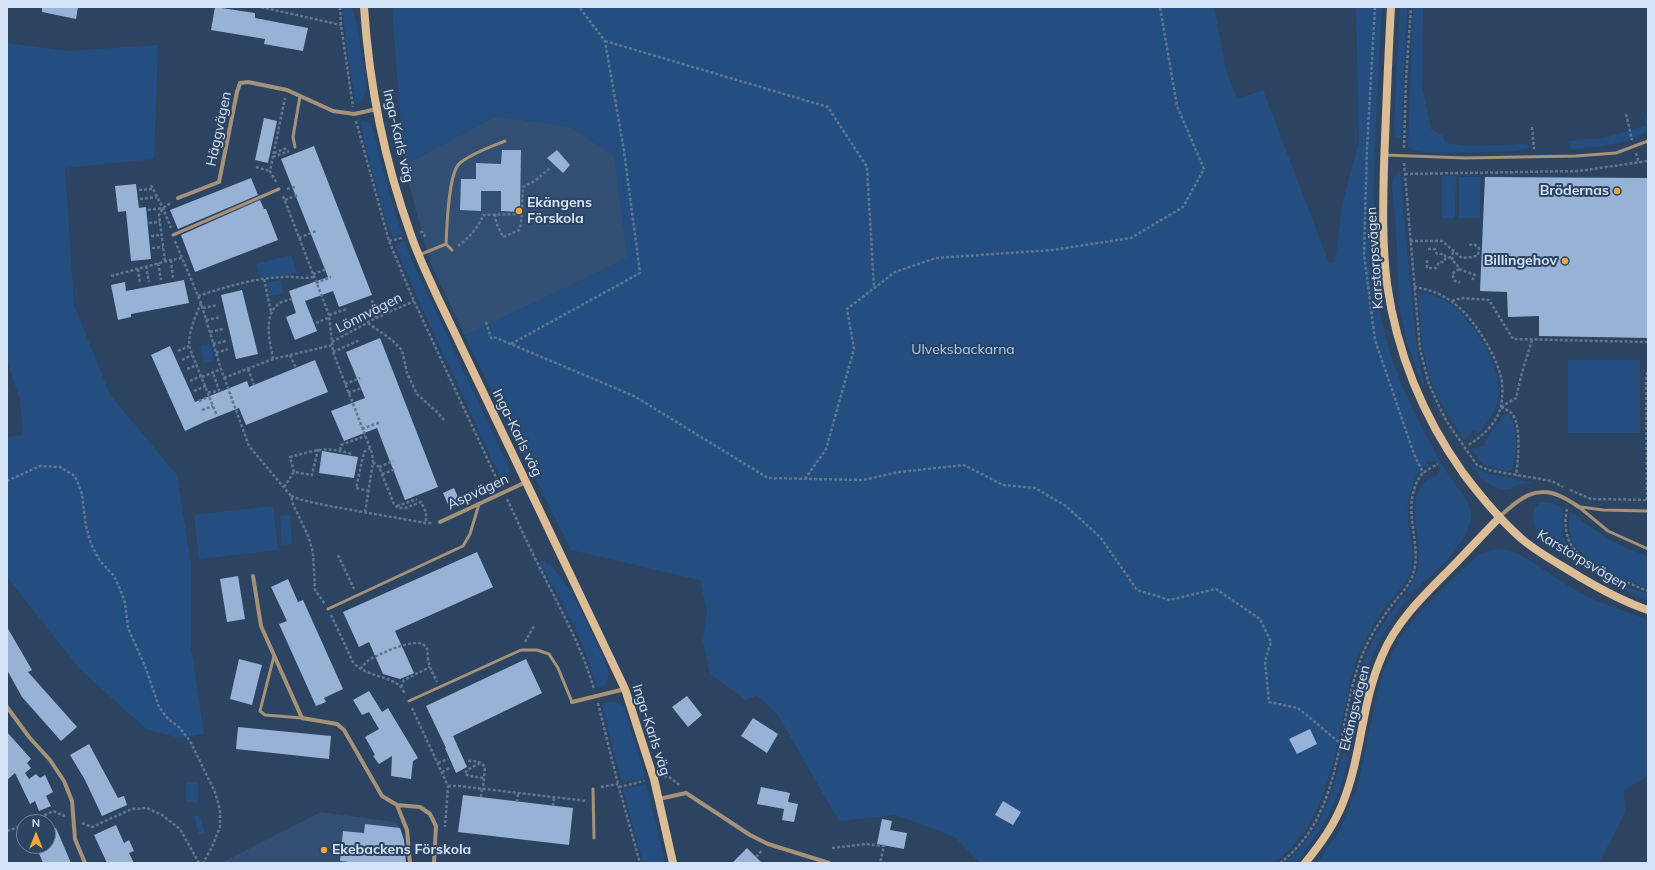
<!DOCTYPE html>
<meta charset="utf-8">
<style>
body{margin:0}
#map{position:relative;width:1655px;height:870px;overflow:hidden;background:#2c4461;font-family:Mulish,sans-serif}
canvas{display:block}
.frame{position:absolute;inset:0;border:8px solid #d4e3f5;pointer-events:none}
.north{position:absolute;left:16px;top:814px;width:40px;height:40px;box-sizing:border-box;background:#2c4461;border:1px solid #6f849c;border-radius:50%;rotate:0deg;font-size:11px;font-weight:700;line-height:16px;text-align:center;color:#d4e3f5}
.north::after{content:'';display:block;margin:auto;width:14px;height:18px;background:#eda83b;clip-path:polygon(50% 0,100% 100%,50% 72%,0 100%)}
</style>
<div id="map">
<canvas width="1655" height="870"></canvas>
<div class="frame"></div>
<div class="north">N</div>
</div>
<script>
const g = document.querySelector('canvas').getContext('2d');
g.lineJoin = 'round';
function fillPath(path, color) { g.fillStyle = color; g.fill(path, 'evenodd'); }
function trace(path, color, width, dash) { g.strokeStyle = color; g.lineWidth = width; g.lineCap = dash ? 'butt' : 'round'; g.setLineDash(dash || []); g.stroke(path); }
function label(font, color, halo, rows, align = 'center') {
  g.font = font + ' Mulish,sans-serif'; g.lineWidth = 4; g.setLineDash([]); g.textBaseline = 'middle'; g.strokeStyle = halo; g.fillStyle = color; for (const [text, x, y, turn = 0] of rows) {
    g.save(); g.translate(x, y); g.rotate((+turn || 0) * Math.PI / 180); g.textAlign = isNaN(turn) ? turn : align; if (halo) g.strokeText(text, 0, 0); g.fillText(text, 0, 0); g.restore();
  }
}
fillPath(new Path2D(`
 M496,116L571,127L614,155L628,258L465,336L430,262L404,165Z
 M321,812L394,822L400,828L403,837L400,863H221Z`), '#324e72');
fillPath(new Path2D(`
 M342,7H351L357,24L366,85C366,94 364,100 356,104L346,43Z
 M392,7H1214L1226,70L1237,99L1263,90L1329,263L1335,262L1343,201L1359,142L1356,7H1382C1378,62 1376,117 1374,172C1373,228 1372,284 1386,339C1396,375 1412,409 1429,441C1435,452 1441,464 1448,474C1456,487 1471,500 1471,516C1471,531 1452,556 1441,567C1431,577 1419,584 1410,594L1406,592C1427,564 1417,541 1414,509C1415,495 1422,479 1436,476L1441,469L1435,460L1426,462L1427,464H1428V467H1424C1418,472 1415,478 1413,485C1399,516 1418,541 1411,569C1407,586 1390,600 1380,614C1371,629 1363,644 1356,660C1337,728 1336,818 1274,863H981L955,837L896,815L839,821L778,715L757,695L746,700L710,674L703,641L707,610L700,580L571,550L465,336L628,258L614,155L571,127L496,116L404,165Z
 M1400,7H1407L1401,139L1395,136L1394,128Z
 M1413,7H1423L1422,87L1431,129L1443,136L1445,143L1471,146L1527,144L1529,148C1520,153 1428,154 1417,151C1414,150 1411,148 1408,147Z
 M7,43L68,51L158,45L154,159L65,168L74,305L110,395L177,475L191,565V648L204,734L179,738L146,729L79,668L7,577V437L23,435L20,400L7,360Z
 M1648,114V129C1635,144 1591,148 1571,149L1568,141L1604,138L1646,126L1644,117Z
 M364,120L371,124L373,129L389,193L402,234L393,237L384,214L362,133L360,121Z
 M1399,171L1401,174C1403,212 1407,251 1411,289C1414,322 1416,354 1425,386L1423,387L1407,342L1399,305L1396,227L1392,189L1393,179Z
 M1442,176H1456L1455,218H1442Z
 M1459,177H1480V218H1459Z
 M404,241L413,263L509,468C509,474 510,480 503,483L410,281L395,244Z
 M291,255L297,273L259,278L257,264Z
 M281,280L283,294L269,296L267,282Z
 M1424,292C1435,296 1446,300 1454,307C1476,326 1503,368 1498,398C1496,412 1488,422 1479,433L1474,430L1464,440C1452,421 1436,397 1429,375C1422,349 1420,322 1418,295Z
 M210,344L214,360L204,363L201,346Z
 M1568,360H1640V433H1568Z
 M1504,414H1510C1517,430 1518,454 1512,470L1507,471L1483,464L1471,449L1485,446L1484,443Z
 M1471,464L1485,473L1534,483C1530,483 1525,483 1521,484C1517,485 1513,488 1509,489C1493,491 1477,477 1471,464Z
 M1543,502L1552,503L1563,508C1562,518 1561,529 1564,539C1573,566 1623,585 1648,594V601C1607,583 1573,560 1538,532C1532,522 1530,506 1543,502Z
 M273,506L278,550L199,559L194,515Z
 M1571,512C1598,534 1615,545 1648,556V588C1618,577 1556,554 1571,512Z
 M290,515L292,544L282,545L280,516Z
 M1499,548C1524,551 1554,579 1577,591C1599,603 1624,611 1648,620V776L1624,790L1625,812L1599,863H1317L1340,830L1357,789L1378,691L1384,670L1400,638L1421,611L1442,589L1480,554Z
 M544,560L546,564L551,565L572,593L607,665C609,675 610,686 597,688C586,643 563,602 539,563Z
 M1404,595L1407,599C1391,622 1374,646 1366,674C1360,695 1356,716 1352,737L1347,740L1345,738C1350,716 1353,694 1360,672C1368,643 1386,619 1404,595Z
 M608,702H616L624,707L645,777L644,778L624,782L621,780L602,704Z
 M1344,753L1348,758C1340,799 1323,830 1297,861L1295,863H1285C1319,834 1332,797 1342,755Z
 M186,782H198V803L186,802Z
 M646,784L665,863H643L623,789Z
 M199,815L205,833L199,834L194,816Z`), '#254e80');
fillPath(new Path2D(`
 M42,7H78L76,19L42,12Z
 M215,7L255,13V18L308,28L303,51L264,44L265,39L211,30Z
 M264,118L277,121L268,163L255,160Z
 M314,146L372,295L339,307L333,291L305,301L317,331L295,340L286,317L296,313L289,291L328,277L281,159Z
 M502,150H521L520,212L501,211V191H481V211L460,210L461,179H476V163L501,164Z
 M557,150L570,165L563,173L547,158Z
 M1485,177L1648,178V338L1539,336V316L1508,317L1507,292L1480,291Z
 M251,178L258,195L178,229L170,210Z
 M136,184L139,208L146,207L151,259L131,261L126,211L118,212L115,186Z
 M260,200L264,209H266L278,240L195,272L181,235Z
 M184,280L189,303L131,314V317L118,320L111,285L125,282L126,291Z
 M242,290L258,354L236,359L221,295Z
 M380,338L438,487L405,500L377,428L344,441L331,411L365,398L346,352Z
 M170,346L195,402L247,381L249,387L315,360L328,392L246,425L239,408L204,422L185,431L151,355Z
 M322,451L358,457L354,478L319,473Z
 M454,488L461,504L450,509L443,493Z
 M477,552L493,587L395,631L414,673L400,679L383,674L369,642L359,647L343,612Z
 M238,576L245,619L227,622L220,579Z
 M288,579L298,602L303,600L343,689L324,698L326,702L316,706L279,624L287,621L271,587Z
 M7,627L32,670L28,672L77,727L61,741L22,697L7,670Z
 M239,659L262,665L252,705L230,699Z
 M526,659L542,693L453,736L467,767L456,773L445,748H446L426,706Z
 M369,691L382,712L388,708L418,758L413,761L411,779L391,776L392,756L379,764L373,756L375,755L365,737L379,729L369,712L362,715L353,700Z
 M687,696L702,715L688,727L672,707Z
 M753,718L778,734L767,753L741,736Z
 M238,727L331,736L329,759L236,749Z
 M1310,729L1317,744L1297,754L1289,739Z
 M7,732L31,759L27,763L31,768L25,773L29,779L36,774L40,778L45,775L53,792L46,796L51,806L39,811L35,801L30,804L15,773L7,780Z
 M89,744L118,798L124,796L127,805L102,816L85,780L70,755Z
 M761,787L790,793L788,802L798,804L794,822L782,820L784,809L757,804Z
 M463,795L573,808L569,845L458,832Z
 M1003,801L1021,812L1013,825L995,815Z
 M882,819L892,821L890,830L907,833L904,849L877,844Z
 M365,824L400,828L404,840L406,863H359L340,861L343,831L364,833Z
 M116,825L124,843L129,840L134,851L129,853L134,863H107L94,835Z
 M56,828L71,863H43L36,846H48V831Z
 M747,848L762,863H732Z`), '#97b2d5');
trace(new Path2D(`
 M261,7L341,25
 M340,7L341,25L353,107
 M1375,7L1367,148L1364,254L1375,340L1414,454L1423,473
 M605,41L828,107L867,167L874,288
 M1626,114L1632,140
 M356,121L389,241L414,301L500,486
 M1532,127L1534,149
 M1404,148L1406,79L1411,7
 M274,153L287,148
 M1636,153L1639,163
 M273,157L289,151
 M1404,163L1420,349L1429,384L1439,406L1447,422L1477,465L1488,470L1552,481L1563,487
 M256,167L270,171
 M1405,174L1579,171L1648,161
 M276,182L270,171L285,98
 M151,185L163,208L171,228
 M287,189L295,187
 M139,190L153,189
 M283,196L329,315L333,352L372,453L373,462L365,513
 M140,199L157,197
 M285,200L298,195
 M148,210L163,208
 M495,214L496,222L503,237L519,230L521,224L523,187L535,181L551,167
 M149,223L160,222
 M420,232H422L426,238
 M151,236L162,235
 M299,238L316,231
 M175,241L201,303L221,369L249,446L291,496L293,504L309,538L313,553L315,590L325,604
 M389,241L402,238
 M1410,241H1442L1462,258L1473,257L1478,255L1479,248L1474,244L1469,245
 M458,246C468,239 479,227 483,215L521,214
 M152,248L163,247
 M1428,249H1435L1437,254H1444L1446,258
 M1453,252L1452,261L1456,263L1459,269
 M171,260L173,278
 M1427,260V268H1436L1439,262H1443L1446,258L1453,257
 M165,261L159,215L163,208L172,202
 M158,263L161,280
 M146,266L149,282
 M138,269L140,284
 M1459,269L1475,275L1473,279L1470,278
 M1459,269L1452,274L1455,281L1459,282L1460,283
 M313,274L327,269
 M111,276L171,260L182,258
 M264,279L271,312
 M316,283L331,277
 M1414,287C1427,289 1440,293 1451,301C1471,314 1493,350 1500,373C1503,383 1503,396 1501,406C1497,423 1482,437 1468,445
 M198,296C225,287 255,278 283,277C294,276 303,279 314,277
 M372,300L376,318
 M1452,301L1461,298L1489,300L1513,339L1648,342
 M201,303C195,318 187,333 190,349L217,416
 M203,308L217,305
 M329,315L347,309
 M206,320L221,317
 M486,322L491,338L494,337L634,396L768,478L863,480L899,472L964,465L1003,485L1035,488L1066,506L1101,538L1137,590L1170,600L1216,589L1260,619L1271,642L1265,661L1269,702L1298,708L1341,744
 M316,323L330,317
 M368,323L392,340L402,350L407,373L417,394L437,412L445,421
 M210,332L223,329
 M332,342L376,318L414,301
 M213,344L226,341
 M511,344L640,273L624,151L605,41L579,7
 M178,351L189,346
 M333,352L360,340
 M216,353L228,349
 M290,355L296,368
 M273,359C270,342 262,314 280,303C283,301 288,300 292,299
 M182,360L192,355
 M187,369L197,365
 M248,369L254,385
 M202,377L221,369
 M224,378L273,359L333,345
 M190,381L201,376
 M345,384L360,378
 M194,391L206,386
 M208,392H214L219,390L213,373
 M348,393L362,388
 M199,401L210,396
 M1501,407L1516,398L1521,376L1532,340
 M1501,407C1505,409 1510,411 1512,414C1522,425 1518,462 1516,476
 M202,410L213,406
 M362,429L381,422
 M340,450L341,445L365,436
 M373,462L379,467L394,504L398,508H405L421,502L426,512V523
 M379,467L393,461
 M294,472L290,457C316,450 325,446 352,454
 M382,474L396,469
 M805,479L826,449L854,349L847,309L895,272L936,258L1052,250L1131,238L1183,207L1204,169L1177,106L1160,7
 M7,481L40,466L60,467L75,476L82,494L86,526L91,544L100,561L114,576L120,589L125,603L128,628L145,666L159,707L168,719L179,727L190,741L215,792L220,810V827L212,847L203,863
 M284,487L294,472L312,475L318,449
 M1570,490L1591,499L1648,500
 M369,491L356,488L364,452L370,448
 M291,496L302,500L329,506L426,523H433
 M507,499C519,524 530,549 543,574C562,612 582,648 594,689
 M1647,500L1646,379L1648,369
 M397,506L417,499
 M1567,509C1564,522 1565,539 1575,550C1588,565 1629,584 1648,591
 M338,555L354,589
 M331,615L353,662C366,677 387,675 400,686C402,688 404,692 405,694
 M525,642L534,626
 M360,669C363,666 366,662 369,660C379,654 415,637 424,645C429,649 427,653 428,659C429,667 433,674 437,682
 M401,687L404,680L430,667
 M598,703L618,784L640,863
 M412,708L448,786L445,827
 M468,761C475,761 480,761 485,767L483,789
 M438,763L448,759
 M480,763L467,770L465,774L469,776L485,778
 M442,772L451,767
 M664,776L669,777L681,786
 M448,786H459L587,801
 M601,787L618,784
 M619,787L644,781
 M481,797L482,788
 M517,802L518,793
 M553,806L554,797
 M31,822L53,811L65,816
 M82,823L92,827L132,809L147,808L162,815L180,829L199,863
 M7,831L24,825
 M832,848L866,844L884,846L880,863
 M756,857L762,850
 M1280,863C1346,813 1335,722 1363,653C1370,636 1380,621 1391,606C1398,597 1408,587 1412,577C1423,549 1405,518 1414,490C1416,484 1418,478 1422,474C1426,470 1433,467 1438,464`), '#60758f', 2.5, [3, 2]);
trace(new Path2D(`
 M295,147L293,137L300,96
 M1385,155L1465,158L1576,156L1616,153L1648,141
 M173,235L279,189
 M446,244L452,250
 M419,255L446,244C447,228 448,172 460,163C472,153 490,147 505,141
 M1579,507L1608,531L1648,549
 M1581,507L1603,510L1648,511
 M328,609L463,546L470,534L479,504
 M274,656L260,711L265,715L302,718
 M409,701L521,650H537L549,654L558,668L572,702
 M593,789L594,838`), '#a59278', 3);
trace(new Path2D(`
 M178,198L219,182L237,92L240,83L248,82L287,90L333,111L354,114L377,109
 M1499,517C1517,501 1534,484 1560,496C1567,499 1573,503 1579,507
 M440,522L526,482
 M253,576L261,626L302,718L337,724L344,730L382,796L397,805L420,807L430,814L436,826L434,863
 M572,702L625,689
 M7,707L29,737L50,760L64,781L72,801L75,839L85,863
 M659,799L686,793L750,835L768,844L829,863
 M397,805L407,830L410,863`), '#a59278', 4);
trace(new Path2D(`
 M364,7C369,83 385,163 411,235C418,256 428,276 437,296L625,689L654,779L673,863
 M1391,7C1388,60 1386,113 1384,165C1383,205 1382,245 1387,284C1397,354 1422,415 1463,473C1481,497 1500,520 1523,540C1540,554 1561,565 1580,577C1602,590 1624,602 1648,610
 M1305,863C1320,845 1333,827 1342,805C1362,757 1361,703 1382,656C1396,622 1424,595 1449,570C1466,553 1482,535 1499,518`), '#dcbd95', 8);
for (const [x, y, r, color] of [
 [1617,191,4,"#eda83b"],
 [519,211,4,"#eda83b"],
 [1565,261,4,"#eda83b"],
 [324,850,4,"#eda83b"]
]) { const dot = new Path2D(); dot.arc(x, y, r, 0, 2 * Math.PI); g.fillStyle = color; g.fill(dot); trace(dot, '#2c4461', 1.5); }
label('14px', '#d4e3f5', '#2c4461', [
 ["Häggvägen",219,129,-78],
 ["Inga-Karls väg",398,136,77],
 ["Karstorpsvägen",1375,258,-94],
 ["Lönnvägen",369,313,-27],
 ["Inga-Karls väg",517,433,64],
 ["Aspvägen",478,492,-25],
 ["Karstorpsvägen",1582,560,31],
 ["Ekängsvägen",1355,708,-76],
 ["Inga-Karls väg",651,730,72]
]);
label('bold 14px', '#d4e3f5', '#2c4461', [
 ["Brödernas",1609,191],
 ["Ekängens",527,203,"left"],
 ["Förskola",527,219,"left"],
 ["Billingehov",1557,261],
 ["Ekebackens Förskola",332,850,"left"]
], 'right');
label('14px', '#a8ccfa', '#2c4461', [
 ["Ulveksbackarna",963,350]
]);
</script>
